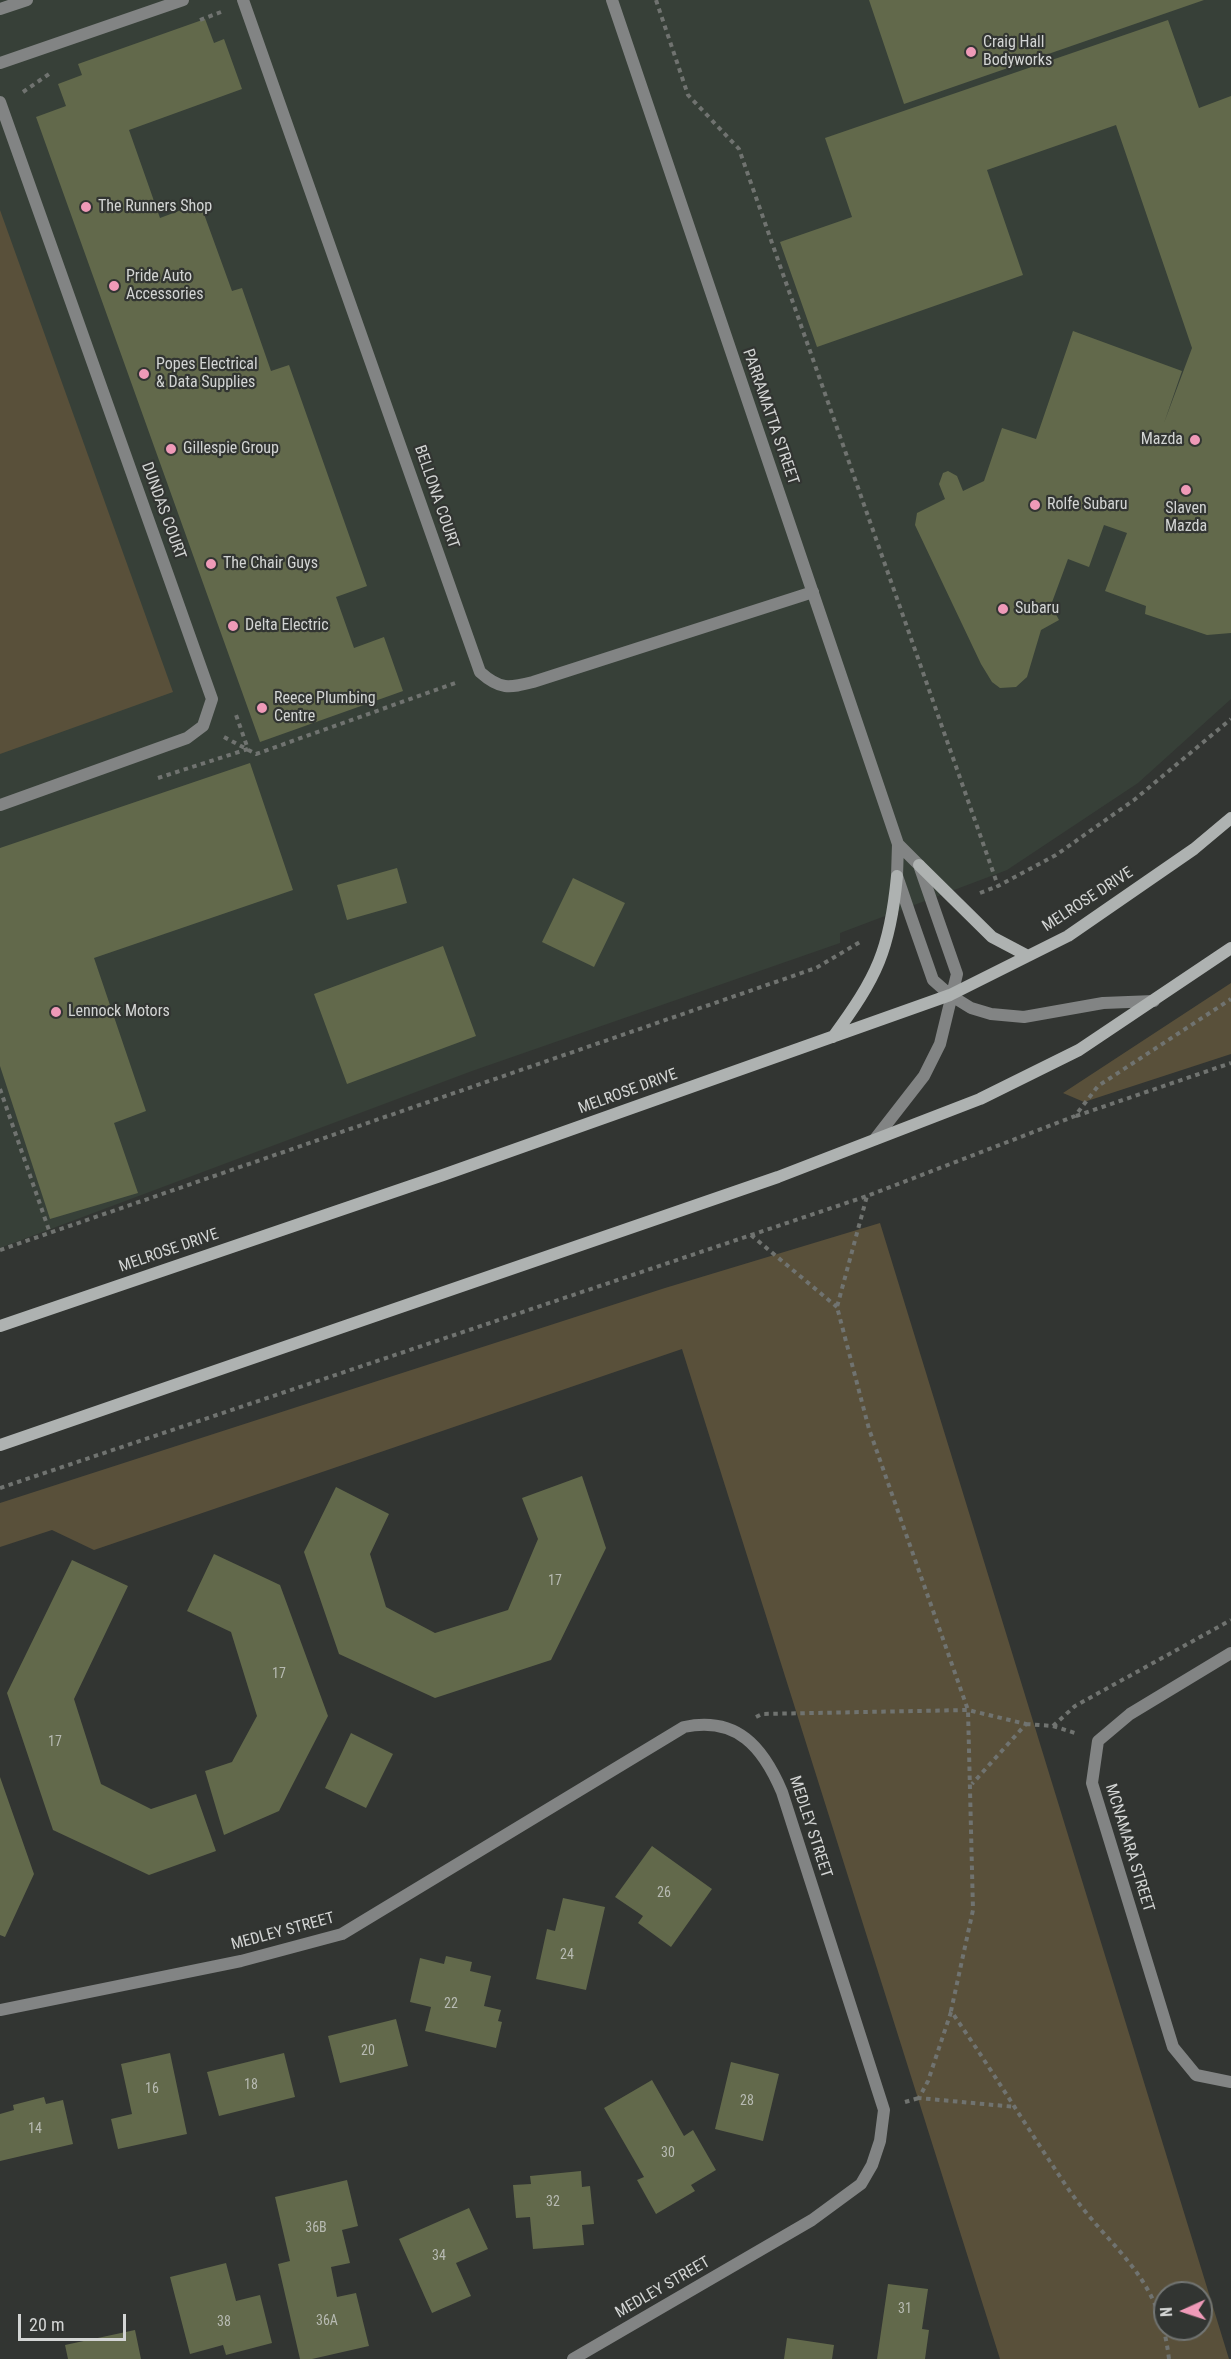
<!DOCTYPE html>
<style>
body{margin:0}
#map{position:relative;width:1231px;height:2359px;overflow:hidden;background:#323532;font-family:"Roboto Condensed",sans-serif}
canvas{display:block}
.north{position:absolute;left:1153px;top:2281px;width:60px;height:60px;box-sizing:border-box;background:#323532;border:2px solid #727573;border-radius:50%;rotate:267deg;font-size:16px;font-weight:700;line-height:24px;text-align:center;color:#d3d5d4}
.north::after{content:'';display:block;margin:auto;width:21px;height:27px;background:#ef9ab8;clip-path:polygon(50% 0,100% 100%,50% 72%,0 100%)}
.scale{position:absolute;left:18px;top:2314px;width:108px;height:27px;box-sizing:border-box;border:3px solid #d3d5d4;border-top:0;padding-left:8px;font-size:18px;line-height:21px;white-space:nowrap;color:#d3d5d4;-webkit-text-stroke:4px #323532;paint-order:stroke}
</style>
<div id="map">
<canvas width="1231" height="2359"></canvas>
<div class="north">N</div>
<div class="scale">20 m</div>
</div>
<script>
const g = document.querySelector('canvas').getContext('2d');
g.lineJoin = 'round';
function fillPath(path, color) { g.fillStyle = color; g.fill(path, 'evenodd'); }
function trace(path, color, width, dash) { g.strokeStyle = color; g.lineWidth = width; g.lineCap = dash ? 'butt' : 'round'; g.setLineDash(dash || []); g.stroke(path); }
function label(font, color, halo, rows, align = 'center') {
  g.font = font + ' "Roboto Condensed",sans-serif'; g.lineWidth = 4.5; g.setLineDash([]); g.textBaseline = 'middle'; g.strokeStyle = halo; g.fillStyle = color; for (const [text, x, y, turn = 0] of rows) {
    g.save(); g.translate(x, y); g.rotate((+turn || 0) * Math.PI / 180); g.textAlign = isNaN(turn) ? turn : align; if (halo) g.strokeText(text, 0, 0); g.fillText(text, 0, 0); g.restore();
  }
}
fillPath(new Path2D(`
 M0,0H1231V699L1138,783L1007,870L840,933V943L472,1071L0,1248Z`), '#374038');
fillPath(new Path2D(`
 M0,210L173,692L0,754Z
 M1231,983V1054L1084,1102L1063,1093Z
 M880,1223L1229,2359H1000L682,1349L94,1550L52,1530L0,1547V1503L665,1288ZM1165,2293H1201V2329H1165Z`), '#59503a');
fillPath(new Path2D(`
 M869,0H1204L904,104Z
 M205,19L214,43L224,39L242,89L129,130L160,218L200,203L232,291L242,288L271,371L289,365L367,586L336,597L354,648L384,637L403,691L260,742L36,117L66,106L58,84L82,75L78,64Z
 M1168,20L1199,108L1231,96V633L1207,635L1145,614L1146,606L1105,591L1127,533L1104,525L1089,567L1068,559L1051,605L1059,620L1041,630L1027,677L1016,687L1000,688L992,682L981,664L915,525L917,513L945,499L939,484L943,473L948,471L957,476L963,491L984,481L1002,428L1036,439L1073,331L1182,371L1164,423L1192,348L1116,125L987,170L1023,275L817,347L780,242L852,217L825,138Z
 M250,763L293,890L94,958L146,1111L114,1123L138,1193L50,1219L0,1066V848Z
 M397,868L407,903L347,920L337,885Z
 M573,878L625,903L594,967L542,942Z
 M443,946L476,1036L347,1084L314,994Z
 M582,1476L606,1548L551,1660L435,1698L339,1654L304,1552L336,1487L389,1514L370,1554L386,1607L435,1633L508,1610L538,1539L522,1498Z
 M214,1554L280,1585L328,1716L279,1811L224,1835L205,1771L232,1762L257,1716L231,1632L187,1611Z
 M72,1560L128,1586L74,1699L101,1784L151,1809L196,1794L216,1851L149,1875L53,1830L7,1693Z
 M351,1733L393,1754L366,1808L325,1788Z
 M0,1777L34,1874L5,1937L0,1935Z
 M652,1846L712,1889L671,1947L638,1923L643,1916L615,1897Z
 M563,1898L605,1907L586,1990L536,1979L547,1929L555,1931Z
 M446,1956L472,1962L470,1971L491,1976L484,2006L501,2010L498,2021L502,2022L496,2048L425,2031L431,2007L410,2002L420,1958L444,1964Z
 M396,2019L408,2066L340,2083L328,2036Z
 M170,2053L187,2134L118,2149L111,2119L132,2114L121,2064Z
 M284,2053L295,2097L219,2116L207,2072Z
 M731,2062L779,2074L763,2141L715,2129Z
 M652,2080L684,2136L693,2130L716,2170L691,2185L695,2191L656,2214L637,2180L644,2177L604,2108Z
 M44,2097L46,2104L63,2100L73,2144L0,2161V2114L14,2110L13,2105Z
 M581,2171L582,2187L590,2186L594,2224L582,2225L584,2245L533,2249L530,2217L516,2218L513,2185L531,2184L530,2176Z
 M347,2180L358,2226L342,2230L350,2263L331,2267L337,2297L356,2293L369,2346L312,2359H300L278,2264L290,2261L275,2197Z
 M469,2208L488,2249L456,2263L471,2296L432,2313L399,2239Z
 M226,2263L236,2301L260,2295L272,2343L226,2355L223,2345L190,2354L170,2277Z
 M888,2284L928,2289L922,2329L929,2330L925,2359H877Z
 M135,2330L141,2359H68L65,2345Z
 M787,2338L834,2345L832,2359H784Z`), '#62694b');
trace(new Path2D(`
 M656,0L688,95L739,149L998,886L1056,855L1134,800L1231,719
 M200,20L221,12
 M23,92L49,74
 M224,737L256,754L458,682
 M158,778L248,749L235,712
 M980,893L998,886
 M0,1089L50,1233
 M1076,1116L1231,1063
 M751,1235L837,1307
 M0,1250L816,968L860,942
 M0,1488L867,1196
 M756,1717L762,1714L968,1710L1026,1724L972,1784
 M1026,1724L1053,1726L1075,1733
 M1053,1726L1075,1706L1231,1620
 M951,2012L928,2081L919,2098L1016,2107
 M905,2102L919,2098
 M1169,2359C1159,2273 1113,2253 1069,2190C1029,2131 992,2070 951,2011L973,1910L968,1710L869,1429L837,1307L867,1196L1075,1116L1098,1086L1231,999`), '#707370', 4, [4.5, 4.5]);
trace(new Path2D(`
 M243,0L480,672C500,690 509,688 533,682L813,592
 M0,102L212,699L203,726L187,738L0,805`), '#828484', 12);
trace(new Path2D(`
 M612,0L898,844L897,876L911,917L933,980L950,995L971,1008L991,1014L1024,1017L1103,1003L1154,1001
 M0,9L27,0
 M0,63L183,0
 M875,1139L924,1076L940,1044L957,974L919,865L898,844
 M1231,1653L1130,1714L1098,1741L1092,1783L1173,2047L1196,2075L1231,2082
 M0,2010L241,1961L342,1934L684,1727C737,1716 763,1747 782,1792L884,2110L880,2141L872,2165L861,2184L812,2220L573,2359`), '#828484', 12);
trace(new Path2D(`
 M919,865L992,937L1028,956
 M833,1037C877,977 890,950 897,876
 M0,1326L443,1175L950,995L1068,936L1194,849L1231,818
 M0,1445L778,1177L980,1099L1079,1050L1231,948`), '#aeb2b1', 12);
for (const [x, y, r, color] of [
 [971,52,6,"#ef9ab8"],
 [86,207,6,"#ef9ab8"],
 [114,286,6,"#ef9ab8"],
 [144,374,6,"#ef9ab8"],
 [1195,440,6,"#ef9ab8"],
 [171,449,6,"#ef9ab8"],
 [1186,490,6,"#ef9ab8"],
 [1035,505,6,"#ef9ab8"],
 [211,564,6,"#ef9ab8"],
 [1003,609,6,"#ef9ab8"],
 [233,626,6,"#ef9ab8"],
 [262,708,6,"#ef9ab8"],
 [56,1012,6,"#ef9ab8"]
]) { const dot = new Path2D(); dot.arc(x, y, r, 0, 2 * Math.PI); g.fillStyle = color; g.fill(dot); trace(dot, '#323532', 2); }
label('14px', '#b7bab2', null, [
 ["17",555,1581],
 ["17",279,1674],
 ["17",55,1742],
 ["26",664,1893],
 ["24",567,1955],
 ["22",451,2004],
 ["20",368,2051],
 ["18",251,2085],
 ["16",152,2089],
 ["28",747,2101],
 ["14",35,2129],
 ["30",668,2153],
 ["32",553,2202],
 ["36B",316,2228],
 ["34",439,2256],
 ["31",905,2309],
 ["36A",327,2321],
 ["38",224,2322]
]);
label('16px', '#d3d5d4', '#323532', [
 ["Craig Hall",983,43],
 ["Bodyworks",983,61],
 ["The Runners Shop",98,207],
 ["Pride Auto",126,277],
 ["Accessories",126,295],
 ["Popes Electrical",156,365],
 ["& Data Supplies",156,383],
 ["Mazda",1183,440,"right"],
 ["Gillespie Group",183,449],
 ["Rolfe Subaru",1047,505],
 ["Slaven",1186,509,"center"],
 ["Mazda",1186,527,"center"],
 ["The Chair Guys",223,564],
 ["Subaru",1015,609],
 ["Delta Electric",245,626],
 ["Reece Plumbing",274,699],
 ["Centre",274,717],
 ["Lennock Motors",68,1012]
], 'left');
label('16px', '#d3d5d4', '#323532', [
 ["PARRAMATTA STREET",770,417,71],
 ["BELLONA COURT",436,497,71],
 ["DUNDAS COURT",163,511,70],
 ["MELROSE DRIVE",1088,900,-33],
 ["MELROSE DRIVE",628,1092,-20],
 ["MELROSE DRIVE",169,1251,-19],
 ["MEDLEY STREET",810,1827,72],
 ["MCNAMARA STREET",1129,1848,73],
 ["MEDLEY STREET",283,1932,-15],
 ["MEDLEY STREET",663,2288,-30]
]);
</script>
